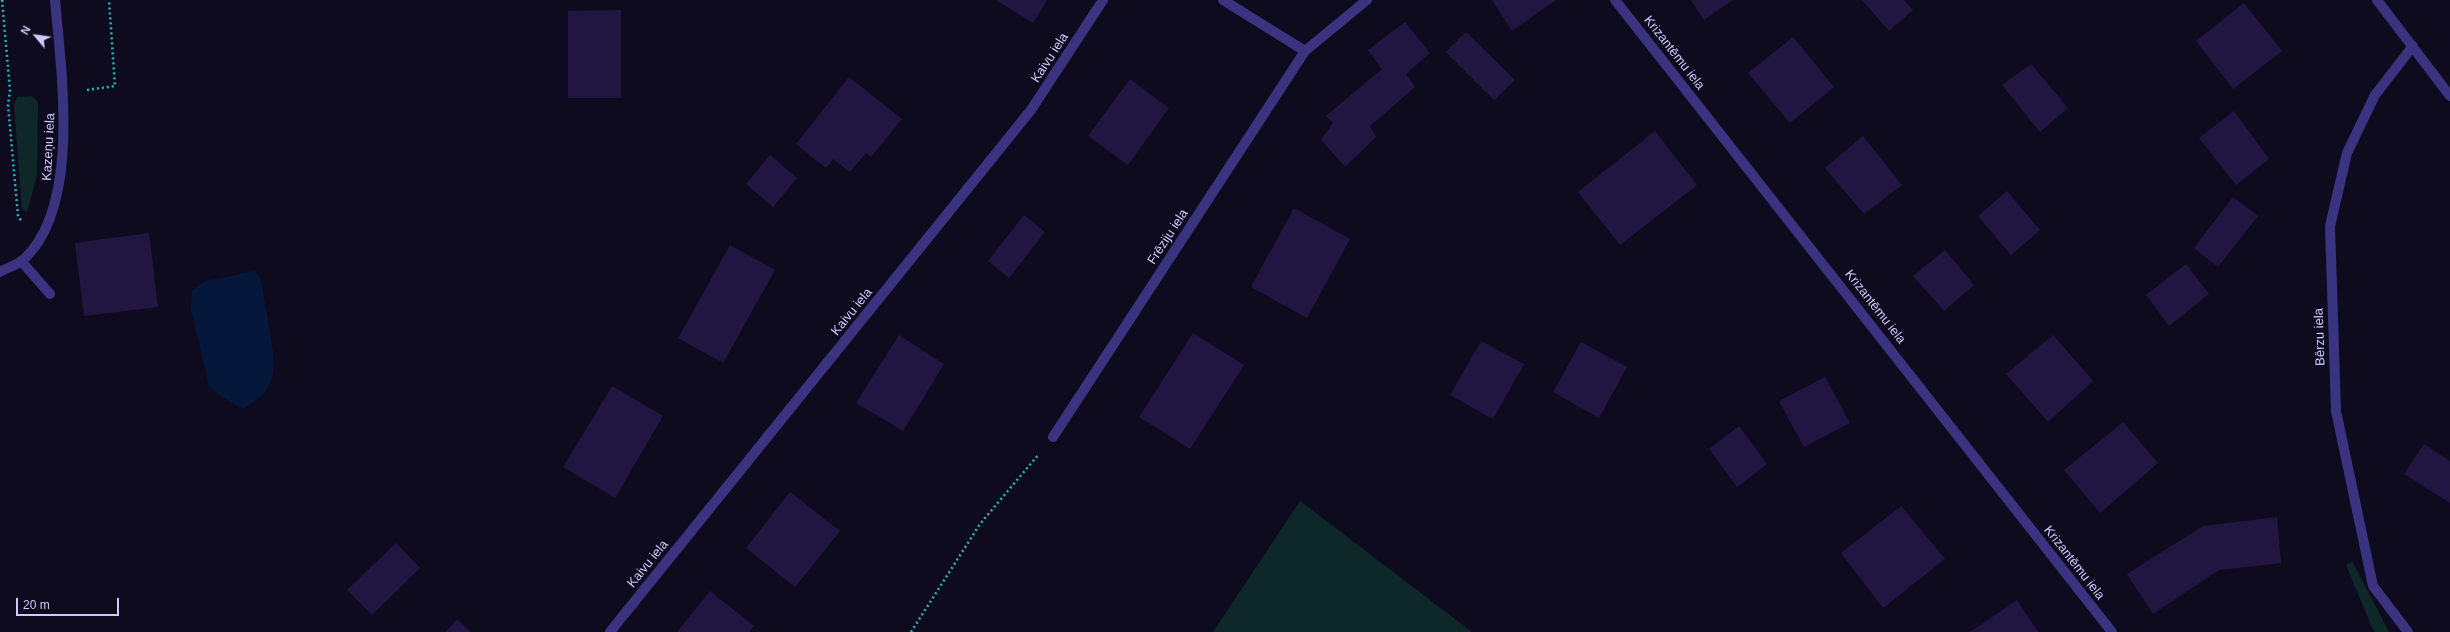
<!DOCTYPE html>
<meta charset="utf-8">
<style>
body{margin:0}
#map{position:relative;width:2450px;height:632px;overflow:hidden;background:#0f0b1f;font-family:Arial,sans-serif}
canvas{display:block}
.north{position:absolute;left:16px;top:16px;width:40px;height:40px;-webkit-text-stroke:3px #0f0b1f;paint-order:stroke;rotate:299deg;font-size:11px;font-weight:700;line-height:16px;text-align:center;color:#d2c9ff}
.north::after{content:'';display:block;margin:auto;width:14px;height:18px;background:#d2c9ff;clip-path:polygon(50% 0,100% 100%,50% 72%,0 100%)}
.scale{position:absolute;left:16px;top:598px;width:103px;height:18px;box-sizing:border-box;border:2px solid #d2c9ff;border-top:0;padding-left:5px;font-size:12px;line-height:14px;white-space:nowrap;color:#d2c9ff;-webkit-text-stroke:3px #0f0b1f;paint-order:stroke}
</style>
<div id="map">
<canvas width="2450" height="632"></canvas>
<div class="north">N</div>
<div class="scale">20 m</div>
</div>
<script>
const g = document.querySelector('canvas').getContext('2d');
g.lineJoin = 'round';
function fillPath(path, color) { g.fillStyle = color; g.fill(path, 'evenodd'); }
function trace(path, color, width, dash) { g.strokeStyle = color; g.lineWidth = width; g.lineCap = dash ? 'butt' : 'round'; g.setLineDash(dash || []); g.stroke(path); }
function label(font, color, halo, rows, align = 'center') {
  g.font = font + ' Arial,sans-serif'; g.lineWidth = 3.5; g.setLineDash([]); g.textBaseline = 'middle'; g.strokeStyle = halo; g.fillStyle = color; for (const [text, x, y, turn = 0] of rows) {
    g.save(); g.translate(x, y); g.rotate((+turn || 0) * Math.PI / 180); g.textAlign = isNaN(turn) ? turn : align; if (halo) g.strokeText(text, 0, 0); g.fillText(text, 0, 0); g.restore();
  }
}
fillPath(new Path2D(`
 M32,96L38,102L37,176L27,212L22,209L14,106L17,97Z
 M1300,501L1472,632H1213Z
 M2352,561L2389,632H2374L2346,565Z`), '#0e2829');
fillPath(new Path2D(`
 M255,271L261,280C264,298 267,315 270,333C276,369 279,389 243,409L222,397L209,386L191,309L192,290L206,281Z`), '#06173c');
fillPath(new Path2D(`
 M996,0H1047L1033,23Z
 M1492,0H1556L1512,31Z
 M1691,0H1733L1704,20Z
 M1862,0H1904L1913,10L1889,31Z
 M2244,3L2282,51L2233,89L2196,41Z
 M621,10V98H568V11Z
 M1405,22L1430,53L1406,74L1415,87L1370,126L1376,137L1345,167L1321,140L1333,123L1326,116L1382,69L1368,50Z
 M1466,32L1515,80L1494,100L1446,52Z
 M1793,37L1834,87L1790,123L1748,73Z
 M2031,64L2068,108L2040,132L2002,85Z
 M849,77L902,119L871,157L866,153L850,172L833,159L826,168L796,144Z
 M1130,79L1169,108L1128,165L1088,136Z
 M2234,111L2269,159L2236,185L2199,138Z
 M1655,131L1697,185L1620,245L1578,192Z
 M1863,136L1902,185L1864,214L1825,168Z
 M770,155L797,178L773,207L746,184Z
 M2007,191L2040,230L2011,255L1978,216Z
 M2233,197L2258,216L2218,267L2194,248Z
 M1294,208L1350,239L1307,318L1251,287Z
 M1024,215L1045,232L1009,278L988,261Z
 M149,233L158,307L84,316L75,243Z
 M730,245L775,270L723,363L678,338Z
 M1945,250L1974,285L1944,311L1913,276Z
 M2186,264L2209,294L2169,326L2146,295Z
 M1193,333L1244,365L1190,449L1139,417Z
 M899,335L944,364L903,431L856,403Z
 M2053,335L2093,381L2048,422L2006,374Z
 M1481,341L1524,364L1493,419L1450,395Z
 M1581,342L1627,367L1599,418L1553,392Z
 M1825,377L1850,423L1804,447L1779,401Z
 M612,386L663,416L615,498L563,467Z
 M2123,422L2158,463L2100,513L2064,470Z
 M1739,426L1767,464L1737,487L1709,449Z
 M2424,444L2450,461V503L2404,474Z
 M790,492L840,531L795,587L746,548Z
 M1901,506L1945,559L1883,608L1841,553Z
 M2277,517L2281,563L2219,570L2153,614L2127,574L2203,526Z
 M396,543L420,568L372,615L347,590Z
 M710,591L754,626L749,632H677Z
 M2017,600L2038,632H1970Z
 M457,619L471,632H446Z`), '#211641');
trace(new Path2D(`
 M2,0L10,90L8,105L18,216L22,222
 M87,90L115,86L109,0
 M911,632L980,524L1039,454`), '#27b5b5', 2.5, [2, 3]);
trace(new Path2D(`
 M1223,0L1305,51L1367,0
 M1615,0L2112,632
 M2377,0L2450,96
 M21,261L50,294
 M0,272C7,268 16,265 22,261C82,209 61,71 55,0
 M1053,437L1305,51
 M610,632L1031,110L1103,0
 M2408,632L2373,586L2336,411L2330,226L2347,153L2375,95L2413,46`), '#3b3380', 10);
label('13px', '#d2c9ff', '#0f0b1f', [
 ["Krizantēmu iela",1674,53,52],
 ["Kaivu iela",1050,58,-57],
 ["Kazeņu iela",49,147,-87],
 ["Frēziju iela",1168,237,-57],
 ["Krizantēmu iela",1875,307,52],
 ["Kaivu iela",852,312,-51],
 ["Bērzu iela",2320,337,-92],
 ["Krizantēmu iela",2074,563,52],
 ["Kaivu iela",648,564,-51]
]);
</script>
